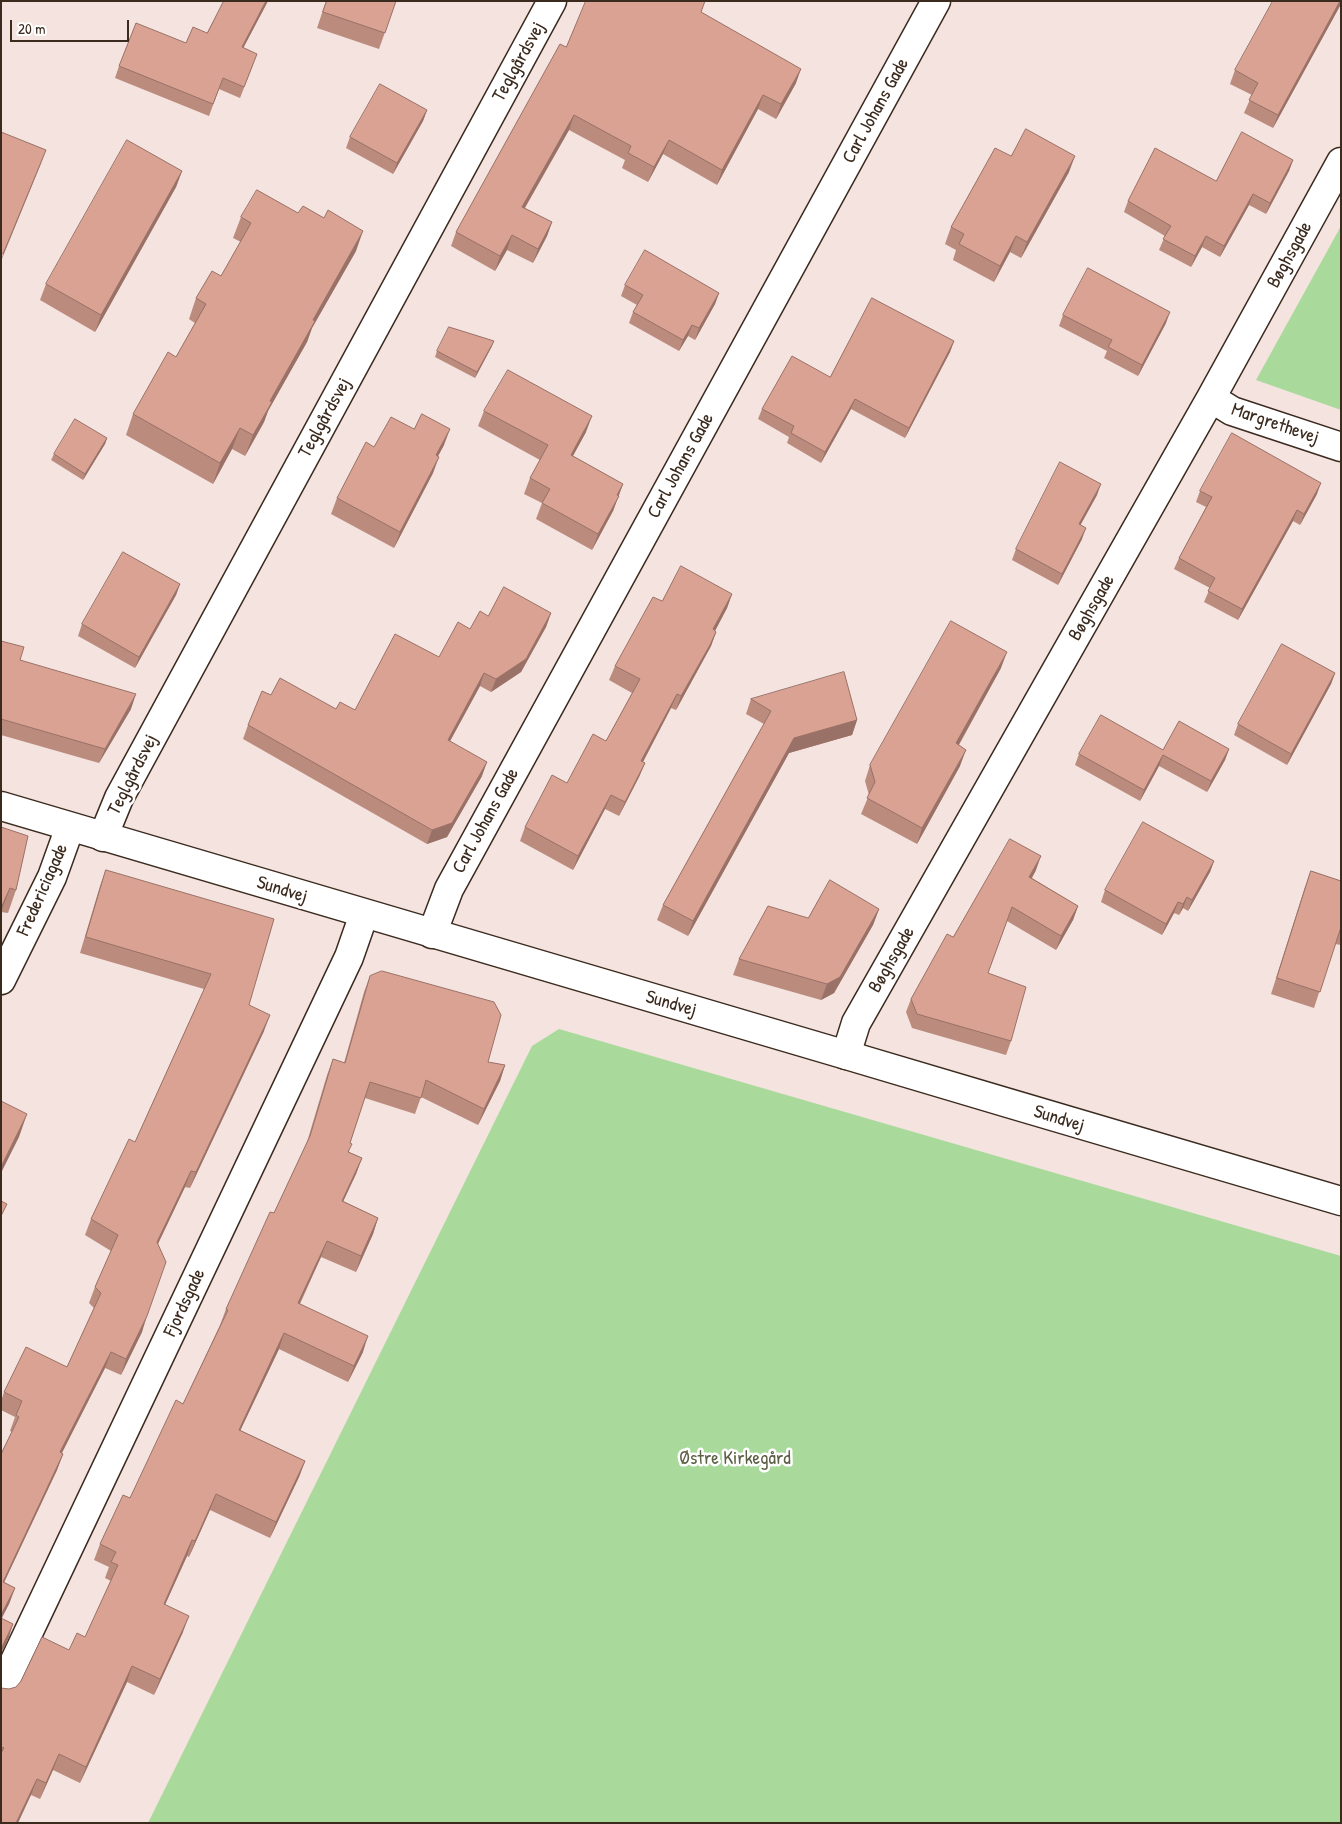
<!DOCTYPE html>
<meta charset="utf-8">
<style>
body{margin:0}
#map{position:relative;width:1342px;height:1824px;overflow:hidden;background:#f4e3df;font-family:"Patrick Hand",sans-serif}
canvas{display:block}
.frame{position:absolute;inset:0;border:2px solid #3b2a1e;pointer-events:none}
.scale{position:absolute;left:10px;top:20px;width:119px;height:22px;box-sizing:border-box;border:2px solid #3b2a1e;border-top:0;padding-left:6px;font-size:15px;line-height:18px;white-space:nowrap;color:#3b2a1e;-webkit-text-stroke:4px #fff;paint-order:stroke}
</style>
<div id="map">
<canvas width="1342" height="1824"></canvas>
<div class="frame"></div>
<div class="scale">20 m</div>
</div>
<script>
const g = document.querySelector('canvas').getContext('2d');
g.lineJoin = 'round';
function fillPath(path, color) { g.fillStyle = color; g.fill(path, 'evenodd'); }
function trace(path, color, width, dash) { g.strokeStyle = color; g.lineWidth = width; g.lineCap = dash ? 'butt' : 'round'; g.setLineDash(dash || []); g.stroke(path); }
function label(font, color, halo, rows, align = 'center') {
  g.font = font + ' "Patrick Hand",sans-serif'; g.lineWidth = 5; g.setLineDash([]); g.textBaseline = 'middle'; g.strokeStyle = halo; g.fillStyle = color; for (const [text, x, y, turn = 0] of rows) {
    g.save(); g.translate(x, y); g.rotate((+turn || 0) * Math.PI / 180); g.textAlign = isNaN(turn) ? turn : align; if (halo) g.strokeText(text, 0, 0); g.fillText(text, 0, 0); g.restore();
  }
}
fillPath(new Path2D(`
 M1341,226V410L1256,380Z
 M559,1029L1341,1256V1823H148L532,1046Z`), '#a9da9b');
const minor = new Path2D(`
 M1211,398L1232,411L1341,447
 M103,837L119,798L552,1
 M432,934L449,889L936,1
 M1,980L52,877L70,827
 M846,1055L856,1023L1211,398L1341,162
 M1,1690L349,957L364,914`);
const tertiary = new Path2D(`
 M1,806C281,890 562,971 843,1054C1009,1103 1174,1153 1341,1201`);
trace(minor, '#3b2a1e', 31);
trace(tertiary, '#3b2a1e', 31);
trace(minor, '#fff', 28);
trace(tertiary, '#fff', 28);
fillPath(new Path2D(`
 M224,1H268L243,48L253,65L240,98L219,89L209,116L115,78L119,66L186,43L207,33Z
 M326,1H396L379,49L317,28Z
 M1341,1V4L1273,128L1244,113L1252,95L1230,84L1235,70Z
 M701,13L796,83L776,119L758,109L717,185L663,154L648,182L622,168L625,160L569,130L525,208L552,222L547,236L533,263L507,250L495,271L451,246L456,232L566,47Z
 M427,110L423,121L393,174L346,148L350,137Z
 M1011,156L1069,172L1021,258L1010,252L994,282L953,260L956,250L945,244L951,227Z
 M1293,160L1289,171L1266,214L1249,205L1220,257L1202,247L1191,267L1159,250L1165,236L1124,212L1128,201L1216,181Z
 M182,171L176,187L95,332L40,300L46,284Z
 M241,217L356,251L312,328L307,342L268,411L264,422L245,456L232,449L213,484L126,435L133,414L176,357L195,323L189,319L196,298L221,276L241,242L233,238Z
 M625,285L719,293L715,304L695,340L688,336L679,351L629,323L633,312L637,305L621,296Z
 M1063,315L1166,323L1138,376L1104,358L1107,351L1059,326Z
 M954,341L950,352L905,438L851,409L821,463L787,443L789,437L758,419L762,409L830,377Z
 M492,346L475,378L435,357L437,351Z
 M484,411L586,432L573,456L623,484L613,511L592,550L536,519L542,503L524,494L530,478L540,460L478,426Z
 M107,438L105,444L83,480L51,460L54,454Z
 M444,445L438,456L433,473L394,548L331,514L337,498L374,447Z
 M1200,491L1317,494L1300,525L1293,521L1238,620L1204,602L1210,588L1174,569L1179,558L1206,507L1196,502Z
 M1097,495L1080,525L1082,539L1058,585L1012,560L1016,549Z
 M180,584L176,595L135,668L78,636L82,624Z
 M732,594L727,608L715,631L716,632L711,646L676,710L671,708L643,762L645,763L639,777L619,816L605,809L573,870L520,841L525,827L567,783L606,741L632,693L609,680L615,666L662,601Z
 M551,613L546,627L521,672L491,692L480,686L450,741L482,776L447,837L427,844L243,739L248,725L271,695L336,709L355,710L439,657L470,629L488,616Z
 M1,641L20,660L131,709L99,763L1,735Z
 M1001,668L959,745L960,766L917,844L861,814L869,795L865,781L870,765Z
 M1335,673L1331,684L1287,765L1234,735L1238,724Z
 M751,699L857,720L852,735L789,753L688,936L657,920L663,905L764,724L746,714Z
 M1229,749L1225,760L1207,792L1159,766L1140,801L1075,765L1079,754L1163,750Z
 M1,827L16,890L8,913L1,912Z
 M1214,861L1210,872L1188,911L1183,908L1179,915L1174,913L1162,935L1101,902L1105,890Z
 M106,870L249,1005L264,1031L190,1188L185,1187L158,1244L142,1332L121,1375L105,1368L62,1453L63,1454L57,1470L4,1582L15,1588L9,1604L2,1618L8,1640L1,1653V1454L12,1432L10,1431L15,1417L1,1410V1401L4,1392L67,1367L94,1308L89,1303L95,1287L111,1251L85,1235L91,1219L135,1142L204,989L80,953L100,886Z
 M1036,870L1032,878L1078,906L1073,920L1056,950L1007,921L988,973L1011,1041L1006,1055L912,1028L906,1012L911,999L953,937Z
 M1311,871L1341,881V945L1335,944L1314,1008L1271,994L1305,887Z
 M879,909L873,925L834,993L821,1000L733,975L739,959Z
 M370,976L488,1062L505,1065L500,1081L478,1125L421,1097L415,1114L365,1098L350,1143L349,1152L362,1158L356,1174L343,1201L378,1218L373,1234L356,1272L321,1257L300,1304L363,1352L348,1382L279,1349L240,1430L305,1461L299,1477L270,1538L210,1510L189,1557L187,1556L165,1605L183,1632L154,1695L127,1682L80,1783L53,1770L40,1799L31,1795L1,1823V1688L9,1689L16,1687L69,1650L85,1637L111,1581L105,1578L109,1567L94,1560L100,1544L130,1498L183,1404L220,1325L226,1309L274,1213L307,1142L327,1075L333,1059L344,1063L364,992Z`), '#bb8b7e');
fillPath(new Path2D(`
 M266,1H268L238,58L242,47Z
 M1340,1H1341V4L1273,128L1278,115Z
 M801,69L796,83L776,119L781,104Z
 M763,95L758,109L717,185L722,170Z
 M427,110L423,121L393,174L397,163Z
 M574,115L569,130L517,221L522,207Z
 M669,140L663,154L648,182L654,167Z
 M46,150L40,166L1,261L3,254Z
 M1075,156L1069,172L1021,258L1027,242Z
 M1293,160L1289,171L1266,214L1270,203Z
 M182,171L176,187L95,332L101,315Z
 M1253,194L1249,205L1220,257L1224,246Z
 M552,222L547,236L533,263L538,249Z
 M363,231L356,251L312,328L307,342L268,411L264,422L245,456L253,435L270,401L313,320Z
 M512,235L507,250L495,271L500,256Z
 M1016,236L1010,252L994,282L1000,266Z
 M1206,236L1202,247L1191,267L1195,256Z
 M719,293L715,304L695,340L699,328Z
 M1170,312L1166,323L1138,376L1142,365Z
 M692,325L688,336L679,351L683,340Z
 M494,341L492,346L475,378L477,372Z
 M954,341L950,352L905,438L909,428Z
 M855,399L851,409L821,463L825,452Z
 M592,416L586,432L565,470L571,455Z
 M240,428L232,449L213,484L220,463Z
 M450,429L444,445L430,471L436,455Z
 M107,438L105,444L83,480L85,474Z
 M439,457L433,473L394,548L400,532Z
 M1321,483L1317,494L1300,525L1304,514Z
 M623,484L613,511L592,550L598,534Z
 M1101,484L1097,495L1075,535L1079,524Z
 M1297,510L1293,521L1238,620L1242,609Z
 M1086,528L1082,539L1058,585L1062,574Z
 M180,584L176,595L135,668L139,657Z
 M732,594L727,608L708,644L713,629Z
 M551,613L546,627L521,672L491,692L496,679Z
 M716,632L711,646L676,710L681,696Z
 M1007,652L1001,668L950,760L956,743Z
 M484,673L480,686L443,754L448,740Z
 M1335,673L1331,684L1287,765L1291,754Z
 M136,694L131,709L99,763L105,749Z
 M677,694L671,708L636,775L641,761Z
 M857,720L852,735L789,753L688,936L693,921L794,738Z
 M1229,749L1225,760L1207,792L1211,781Z
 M966,750L960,766L917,844L922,828Z
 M1163,755L1159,766L1140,801L1144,790Z
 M487,762L482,776L447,837L427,844L432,830Z
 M645,763L639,777L619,816L625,802Z
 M611,795L605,809L573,870L578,856Z
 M1041,856L1036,870L1024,891L1029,877Z
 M1214,861L1210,872L1188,911L1192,900Z
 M10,888L1,912V908Z
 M1187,897L1183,908L1179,915L1183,904Z
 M1178,902L1174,913L1162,935L1166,924Z
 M1078,906L1073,920L1056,950L1061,936Z
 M879,909L873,925L834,993L821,1000L827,984Z
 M270,1015L264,1031L190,1188L196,1172Z
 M505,1065L500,1081L478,1125L484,1109Z
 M27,1114L19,1137L1,1173V1167Z
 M362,1158L356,1174L336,1217L342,1201Z
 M191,1171L185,1187L151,1258L157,1242Z
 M378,1218L373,1234L356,1272L361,1256Z
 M327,1241L321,1257L292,1319L298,1303Z
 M147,1316L142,1332L121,1375L126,1359Z
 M284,1333L279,1349L233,1446L239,1430Z
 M368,1336L363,1352L348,1382L354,1366Z
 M111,1352L105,1368L54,1468L60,1452Z
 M63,1454L57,1470L1,1589L3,1582Z
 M305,1461L299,1477L270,1538L276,1522Z
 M216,1494L210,1510L189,1557L195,1541Z
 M192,1540L187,1556L158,1620L164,1604Z
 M15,1588L9,1604L1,1619V1615Z
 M189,1616L183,1632L154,1695L160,1679Z
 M13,1624L8,1640L1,1653V1649Z
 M132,1666L127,1682L80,1783L86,1767Z
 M59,1754L53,1770L40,1799L46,1783Z
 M37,1779L31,1795L18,1823H16Z`), '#997167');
const building = new Path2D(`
 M224,1H266L242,47L257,54L244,87L223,78L213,104L119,66L136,23L186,43L193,27L207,33Z
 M327,1H396L385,33L323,12Z
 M586,1H705L701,12L801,69L781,104L763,95L722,170L669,140L654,167L628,153L631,146L574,115L522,207L552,222L538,249L512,235L500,256L456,232L560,44L566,47Z
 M1273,1H1340L1278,115L1249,100L1258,83L1235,70Z
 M380,84L427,110L397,163L350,137Z
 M1026,129L1075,156L1027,242L1016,236L1000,266L959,244L964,234L951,227L995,148L1011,156Z
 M1,132L46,150L3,254L1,253Z
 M1242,132L1293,160L1270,203L1253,194L1224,246L1206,236L1195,256L1163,239L1171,226L1128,201L1155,148L1216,181Z
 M127,140L182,171L101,315L46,284Z
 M257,190L298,213L303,206L324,218L328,210L363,231L313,320L315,321L270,401L272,402L253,435L240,428L220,463L133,414L168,352L176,357L206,304L196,298L212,271L221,276L251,223L241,217Z
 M645,250L719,293L699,328L692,325L683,340L633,312L643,295L625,285Z
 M1088,268L1170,312L1142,365L1108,347L1112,340L1063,315Z
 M872,298L954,341L909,428L855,399L825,452L791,433L794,426L762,409L792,356L830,377Z
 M449,327L494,341L477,372L437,351Z
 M508,370L592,416L571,455L623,484L617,495L619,496L598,534L542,503L550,489L530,478L548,445L484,411Z
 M422,414L450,429L436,455L439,457L400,532L337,498L366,442L374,447L391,417L414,429Z
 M75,419L107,438L85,474L54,454Z
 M1232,433L1321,483L1304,514L1297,510L1242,609L1208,591L1215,578L1179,558L1212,497L1200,491Z
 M1060,462L1101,484L1079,524L1086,528L1062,574L1016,549Z
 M123,552L180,584L139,657L82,624Z
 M681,566L732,594L713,629L716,632L710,645L681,696L677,694L641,761L645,763L625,802L611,795L578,856L525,827L552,775L567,783L593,734L606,741L640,679L615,666L653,597L662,601Z
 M504,587L551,613L526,659L496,679L484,673L448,740L487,762L452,823L432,830L248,725L262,691L271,695L280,678L336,709L340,702L355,710L395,634L439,657L458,622L470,629L480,611L488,616Z
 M951,621L1007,652L956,743L966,750L922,828L867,798L875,782L870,765Z
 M1,641L24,647L20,660L136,694L105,749L1,719Z
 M1282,644L1335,673L1291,754L1238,724Z
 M844,672L857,720L794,738L693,921L663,905L771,711L751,699Z
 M1101,715L1163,750L1179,721L1229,749L1211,781L1163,755L1144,790L1079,754Z
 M1143,822L1214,861L1192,900L1187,897L1183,904L1178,902L1166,924L1105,890Z
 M1,827L28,836L16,890L10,888L1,908Z
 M1010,839L1041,856L1029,877L1078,906L1061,936L1012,907L988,973L1026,987L1011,1041L917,1014L911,999L947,934L953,937Z
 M106,870L274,919L249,1005L270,1015L196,1172L191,1171L157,1242L166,1262L147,1316L126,1359L111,1352L60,1452L63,1454L3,1582L15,1588L1,1615V1454L19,1417L16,1415L22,1401L4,1392L26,1347L67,1367L101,1293L95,1287L118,1235L91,1219L129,1139L135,1142L211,974L86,937Z
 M1311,871L1341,881V927L1320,992L1277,978Z
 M830,880L879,909L840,977L827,984L739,959L768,906L808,918Z
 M382,971L494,1002L501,1015L488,1062L505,1065L484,1109L426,1080L421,1098L370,1082L350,1143L352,1144L348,1152L362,1158L342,1201L378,1218L361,1256L327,1241L298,1303L368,1336L354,1366L284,1333L239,1430L305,1461L276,1522L216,1494L195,1541L192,1540L164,1604L189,1616L160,1679L132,1666L86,1767L59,1754L46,1783L37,1779L16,1823H1V1753L4,1748L1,1747V1688L9,1689L16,1687L21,1681L42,1637L69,1650L77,1633L85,1637L118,1565L111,1562L116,1552L100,1544L123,1495L130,1498L176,1400L183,1404L228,1310L226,1309L270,1212L274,1213L310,1136L333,1059L345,1063L370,976Z
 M1,1101L27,1114L1,1167Z
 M1,1201L7,1204L1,1216Z
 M1,1618L13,1624L1,1649Z`);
fillPath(building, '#daa293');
trace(building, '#997167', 1);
label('19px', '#3b2a1e', '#fff', [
 ["Teglgårdsvej",519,62,-61],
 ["Carl Johans Gade",876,111,-61],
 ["Bøghsgade",1290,255,-61],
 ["Teglgårdsvej",325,418,-61],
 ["Margrethevej",1275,424,19],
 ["Carl Johans Gade",681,466,-61],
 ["Bøghsgade",1092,608,-60],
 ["Teglgårdsvej",133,775,-63],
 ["Carl Johans Gade",486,821,-61],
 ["Fredericiagade",43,890,-66],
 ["Sundvej",282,890,17],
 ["Bøghsgade",892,960,-60],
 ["Sundvej",671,1004,16],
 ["Sundvej",1059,1119,17],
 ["Fjordsgade",185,1303,-65]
]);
label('19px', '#5c5f44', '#fff', [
 ["Østre Kirkegård",735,1459]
]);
</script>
